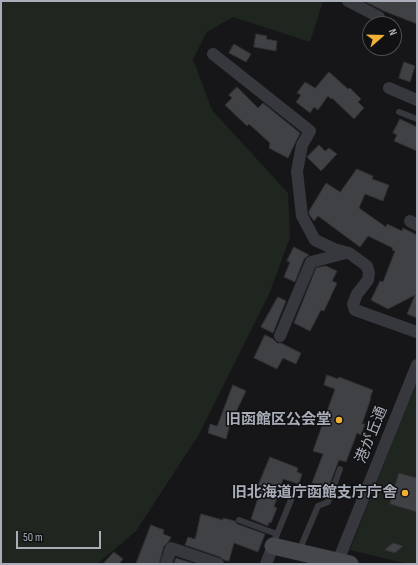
<!DOCTYPE html>
<meta charset="utf-8">
<style>
body{margin:0}
#map{position:relative;width:418px;height:565px;overflow:hidden;background:#161618;font-family:"Sofia Sans Condensed",sans-serif}
canvas{display:block}
.frame{position:absolute;inset:0;border:2px solid #a8adb8;pointer-events:none}
.north{position:absolute;left:362px;top:16px;width:40px;height:40px;box-sizing:border-box;background:#111113;border:1px solid #4d4f55;border-radius:50%;rotate:70deg;font-size:11px;font-weight:700;line-height:16px;text-align:center;color:#a8adb8}
.north::after{content:'';display:block;margin:auto;width:14px;height:18px;background:#f2b134;clip-path:polygon(50% 0,100% 100%,50% 72%,0 100%)}
.scale{position:absolute;left:16px;top:531px;width:85px;height:18px;box-sizing:border-box;border:2px solid #a8adb8;border-top:0;padding-left:5px;font-size:12px;line-height:14px;white-space:nowrap;color:#a8adb8;-webkit-text-stroke:3px #111113;paint-order:stroke}
</style>
<div id="map">
<canvas width="418" height="565"></canvas>
<div class="frame"></div>
<div class="north">N</div>
<div class="scale">50 m</div>
</div>
<script>
const g = document.querySelector('canvas').getContext('2d');
g.lineJoin = 'round';
function fillPath(path, color) { g.fillStyle = color; g.fill(path, 'evenodd'); }
function trace(path, color, width, dash) { g.strokeStyle = color; g.lineWidth = width; g.lineCap = dash ? 'butt' : 'round'; g.setLineDash(dash || []); g.stroke(path); }
function label(font, color, halo, rows, align = 'center') {
  g.font = font + ' "Sofia Sans Condensed","Noto Sans JP",sans-serif'; g.lineWidth = 3; g.setLineDash([]); g.textBaseline = 'middle'; g.strokeStyle = halo; g.fillStyle = color; for (const [text, x, y, turn = 0] of rows) {
    g.save(); g.translate(x, y); g.rotate((+turn || 0) * Math.PI / 180); g.textAlign = isNaN(turn) ? turn : align; if (halo) g.strokeText(text, 0, 0); g.fillText(text, 0, 0); g.restore();
  }
}
fillPath(new Path2D(`
 M1,1H323L310,42L233,17L207,32L193,59L212,110L288,193L290,237L270,292L198,436L136,531L97,564H1Z
 M417,379V564H408L350,550Z`), '#1e261f');
const building = new Path2D(`
 M364,1H417V24L384,11Z
 M256,34L267,36L266,39L277,41L276,51L254,47Z
 M234,44L251,54L246,62L229,53Z
 M404,62L415,66L410,82L399,78Z
 M329,72L348,89L350,88L361,99L358,102L364,108L354,119L332,98L331,99L328,96L318,110L314,107L310,113L296,102L301,95L297,93L305,82L315,88Z
 M237,87L258,108L263,103L300,133L288,158L269,148L270,143L249,124L247,126L225,105L232,98L229,95Z
 M400,119L417,127V151L394,141L397,135L393,133Z
 M319,145L325,151L329,148L337,154L321,171L307,157Z
 M357,169L373,176L372,179L389,185L383,201L365,194L359,208L386,227L387,224L402,231L403,228L417,235V318L407,314L415,295L388,309L371,300L380,281L383,282L395,251L392,250L393,248L368,236L360,247L318,216L314,221L309,214V211L326,183L340,192Z
 M294,247L309,255L304,259L295,282L284,277L290,262L287,261Z
 M326,266L337,271L332,281L337,283L324,311L321,310L310,331L294,323L316,268Z
 M278,297L286,301L273,333L261,327Z
 M265,335L273,339L277,343H281L301,353L296,364L283,358L277,369L254,358Z
 M327,375L338,379L339,377L373,390L370,398H371L362,424H365L361,435L357,433L346,462L339,460L328,489L312,483L323,454L313,451L335,389L324,385Z
 M233,385L246,391L236,412L238,413L233,426L230,425L226,439L208,433L210,424L217,426Z
 M270,457L298,468L297,472L302,474L299,484L283,479L274,507L277,508L271,523L269,522L268,526L251,519L258,498L254,496Z
 M399,473L417,478V512L390,504Z
 M201,514L223,520V518L235,521L237,524L265,534L258,552L234,543L229,561L224,560L220,557L185,545L188,537L195,539Z
 M151,525L164,530L163,534L171,537L169,541L164,546L159,564H136Z
 M393,543L403,546L395,553L385,550Z
 M114,552L123,559L119,564H103Z
 M176,558L195,564H174Z`);
fillPath(building, '#404145');
trace(building, '#303034', 1);
trace(new Path2D(`
 M399,112L417,119
 M239,520L277,534
 M273,544L293,495
 M299,551L318,506L328,502L340,469`), '#37383d', 6);
trace(new Path2D(`
 M348,1L379,17
 M213,54L310,131L302,145L297,171L302,216L315,240L334,249L349,253L367,266L369,273L368,280L357,294L353,304L355,310L417,332
 M389,88L417,100
 M410,221L417,225
 M280,336L311,262L346,253
 M338,561L417,365
 M166,564L171,548L218,564
 M266,564L273,546`), '#37383d', 12);
trace(new Path2D(`
 M273,546L350,564`), '#45474d', 17);
for (const [x, y, r, color] of [
 [339,420,4,"#f2b134"],
 [405,493,4,"#f2b134"]
]) { const dot = new Path2D(); dot.arc(x, y, r, 0, 2 * Math.PI); g.fillStyle = color; g.fill(dot); trace(dot, '#111113', 1.5); }
label('bold 15px', '#a8adb8', '#111113', [
 ["旧函館区公会堂",331,420],
 ["旧北海道庁函館支庁庁舎",397,493]
], 'right');
label('15px', '#a8adb8', '#111113', [
 ["港が丘通",372,435,-68]
]);
</script>
